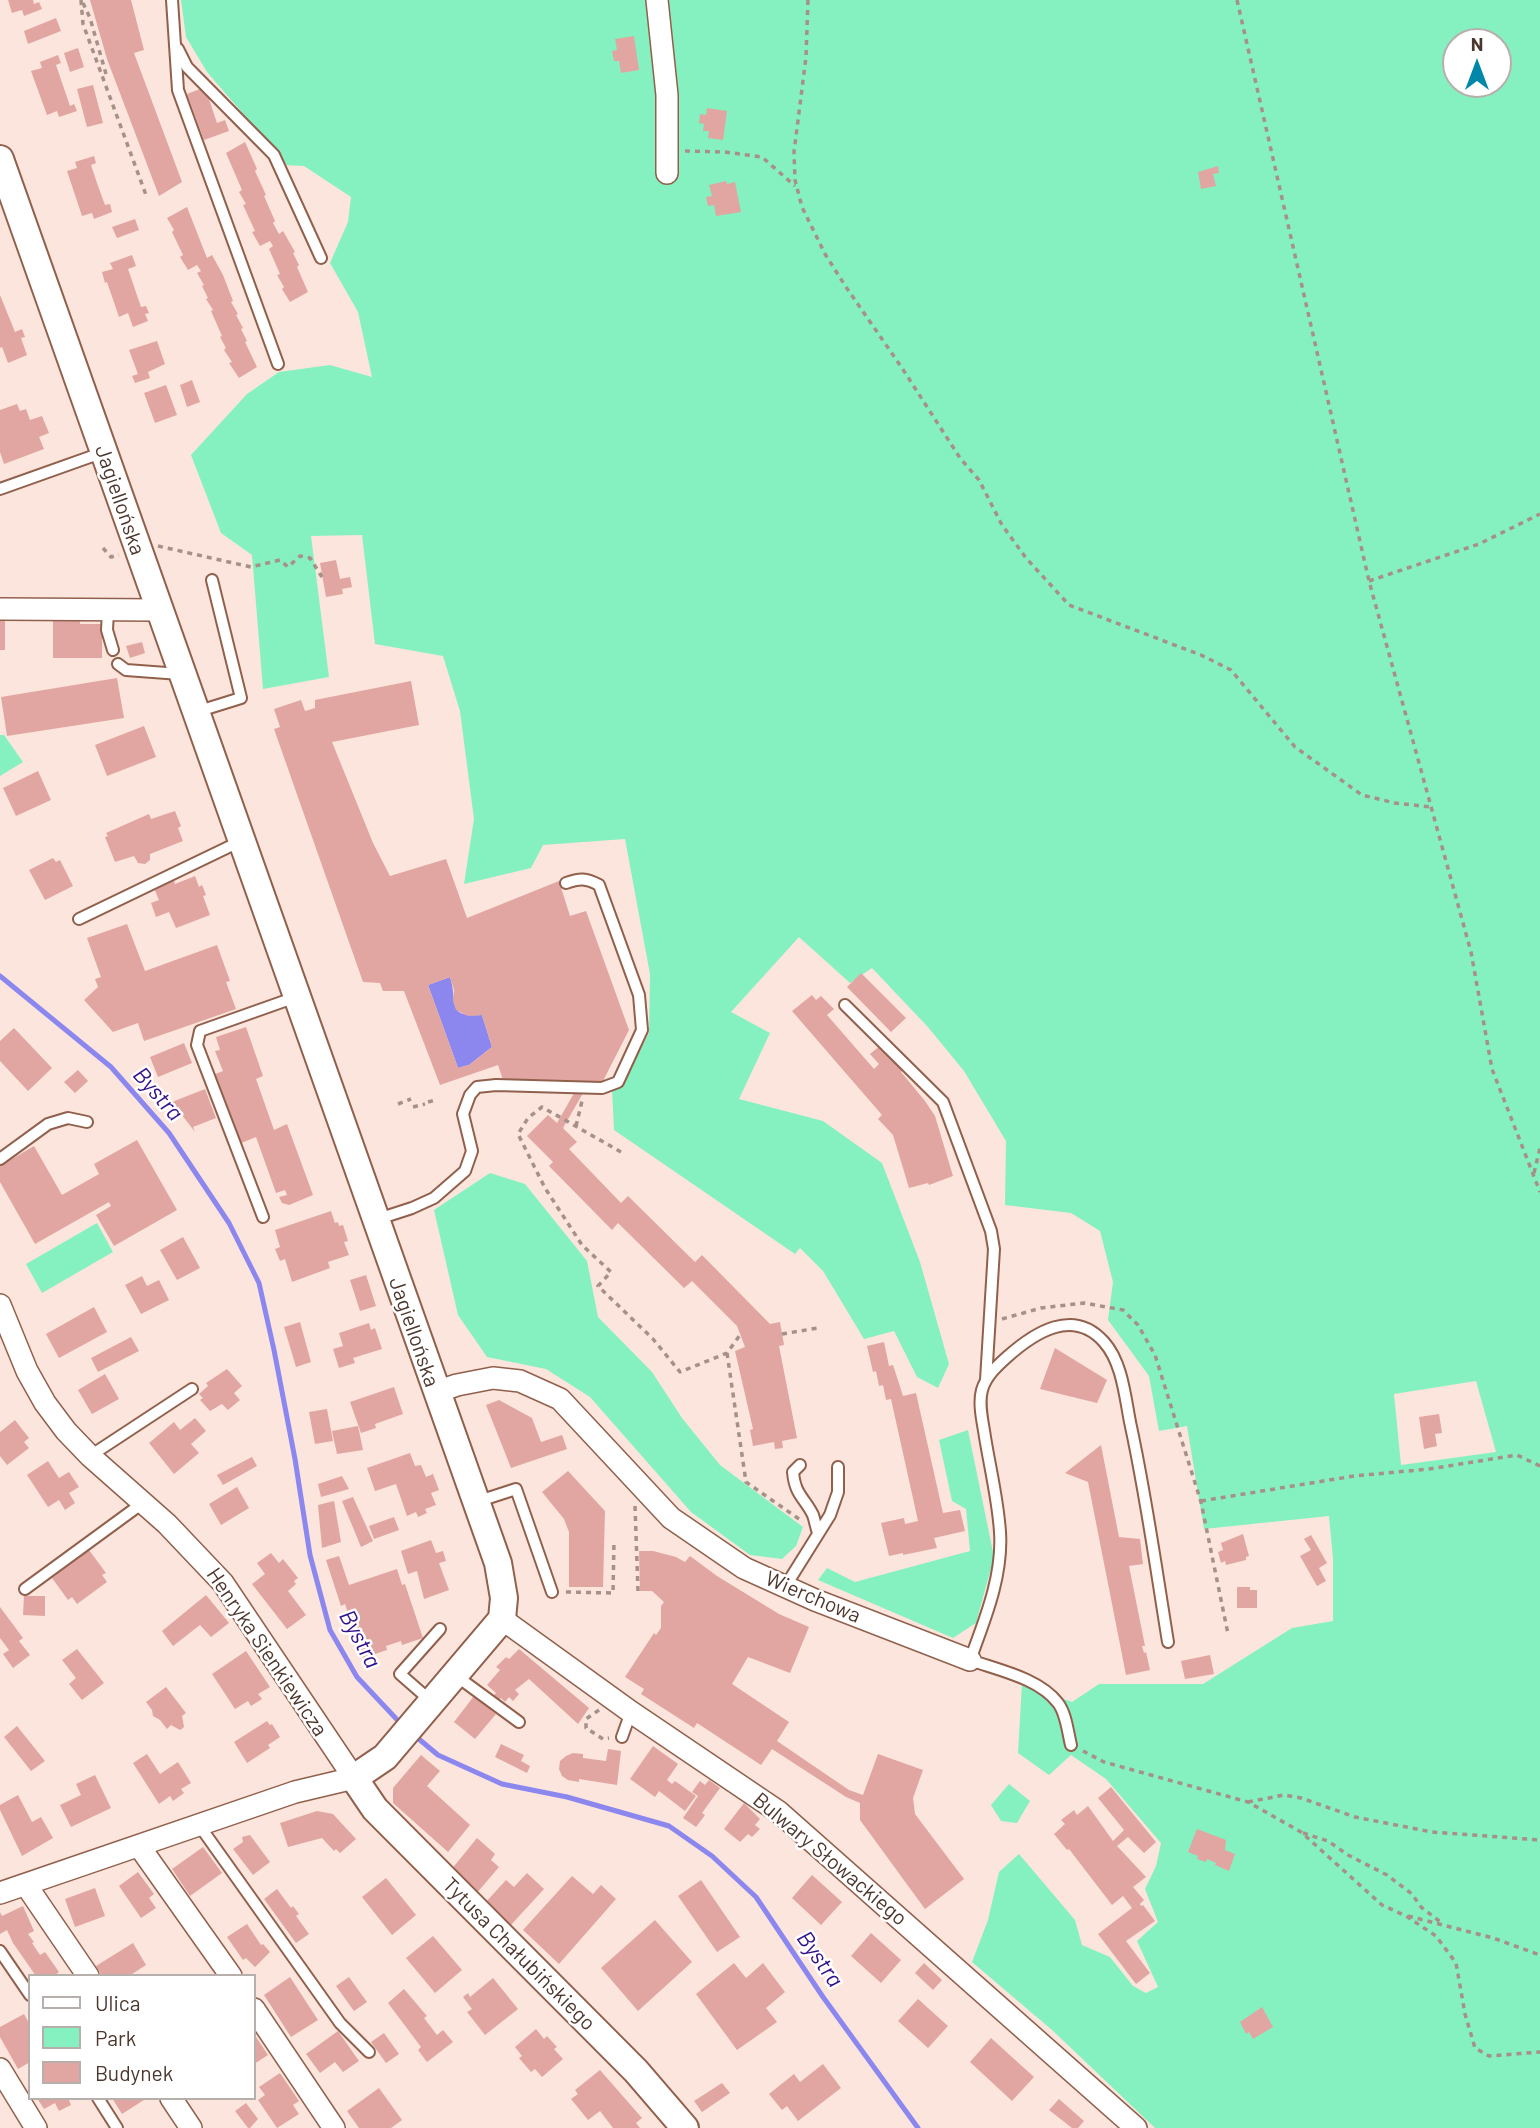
<!DOCTYPE html>
<meta charset="utf-8">
<style>
body{margin:0}
#map{position:relative;width:1540px;height:2128px;overflow:hidden;background:#fce5dc;font-family:Barlow,sans-serif}
canvas{display:block}
.legend{position:absolute;left:28px;top:1974px;width:228px;height:126px;box-sizing:border-box;background:#fff;border:2px solid #b7afab;margin:0;padding:9px 12px;list-style:none;font-size:21px;color:#4c362d}
.legend li{display:flex;align-items:center;gap:14px;height:35px}
.legend b{width:35px;border:2px solid #b7afab}
.north{position:absolute;left:1442px;top:28px;width:70px;height:70px;box-sizing:border-box;background:#fff;border:2px solid #b7afab;border-radius:50%;rotate:0deg;font-size:19px;font-weight:700;line-height:28px;text-align:center;color:#4c362d}
.north::after{content:'';display:block;margin:auto;width:24px;height:32px;background:#0188a9;clip-path:polygon(50% 0,100% 100%,50% 72%,0 100%)}
</style>
<div id="map">
<canvas width="1540" height="2128"></canvas>
<ul class="legend">
<li><b style="height:9px;background:#fff"></b>Ulica</li>
<li><b style="height:19px;background:#85f1c0"></b>Park</li>
<li><b style="height:19px;background:#e1a6a2"></b>Budynek</li>
</ul>
<div class="north">N</div>
</div>
<script>
const g = document.querySelector('canvas').getContext('2d');
g.lineJoin = 'round';
function fillPath(path, color) { g.fillStyle = color; g.fill(path, 'evenodd'); }
function trace(path, color, width, dash) { g.strokeStyle = color; g.lineWidth = width; g.lineCap = dash ? 'butt' : 'round'; g.setLineDash(dash || []); g.stroke(path); }
function label(font, color, halo, rows, align = 'center') {
  g.font = font + ' Barlow,sans-serif'; g.lineWidth = 5; g.setLineDash([]); g.textBaseline = 'middle'; g.strokeStyle = halo; g.fillStyle = color; for (const [text, x, y, turn = 0] of rows) {
    g.save(); g.translate(x, y); g.rotate((+turn || 0) * Math.PI / 180); g.textAlign = isNaN(turn) ? turn : align; if (halo) g.strokeText(text, 0, 0); g.fillText(text, 0, 0); g.restore();
  }
}
fillPath(new Path2D(`
 M181,0H1540V2128H1155L1052,2030L972,1962L988,1920L999,1872L1019,1854L1075,1920L1082,1945L1110,1957L1133,1986L1146,1993L1158,1987L1137,1941L1158,1922L1145,1889L1156,1866L1161,1843L1106,1779L1071,1755L1049,1775L1018,1753L1022,1684L1072,1702L1099,1684H1203L1292,1628L1333,1621V1559L1329,1516L1204,1529L1187,1426L1159,1431L1149,1376L1108,1320L1113,1282L1100,1231L1071,1213L1005,1205L1006,1141L964,1071L927,1026L872,968L850,983L799,937L731,1012L770,1033L739,1099L823,1121L882,1163L920,1262L949,1364L938,1388L917,1377L894,1331L864,1339L823,1271L800,1248L795,1254L614,1130L612,1089L623,1083L649,1033L650,974L625,839L543,845L531,868L464,884L474,819L460,711L443,656L375,644L362,535L311,536L329,677L263,689L252,555L221,533L191,455L247,394L279,372L330,365L372,377L358,312L330,263L348,222L351,197L304,166L283,165L277,153L207,72L186,37ZM1456,42H1498V84H1456ZM1476,1381L1496,1452L1401,1465L1394,1394Z
 M0,735H4L23,762L0,776Z
 M490,1173L525,1184L587,1261L598,1317L652,1372L682,1418L720,1465L803,1527L796,1546L782,1559L750,1555L691,1512L590,1397L546,1369L487,1357L458,1315L434,1210Z
 M97,1223L113,1252L42,1293L26,1264Z
 M968,1430L994,1557L976,1623L953,1638L818,1580L827,1568L855,1582L970,1551L966,1509L952,1501L939,1440Z
 M1009,1784L1030,1801L1017,1823L1001,1821L991,1805Z`), '#85f1c0');
fillPath(new Path2D(`
 M450,977C458,1001 445,1018 482,1015L492,1047L469,1065L458,1068L428,985Z`), '#8b87ef');
trace(new Path2D(`
 M0,976L111,1067L169,1133L229,1223L259,1283L274,1350L295,1459L310,1555L330,1630L357,1677L403,1726
 M414,1735L438,1755L502,1784L567,1797L669,1826L712,1856L756,1897L823,1997L918,2128`), '#8b87ef', 5);
fillPath(new Path2D(`
 M8,0H33L34,4L39,2L42,9L24,16L22,10L12,13Z
 M90,0H131L144,50L134,53L182,182L159,196L107,59Z
 M56,18L61,31L28,44L24,31Z
 M634,36L639,70L621,73L619,61H614L612,51L617,50L615,39Z
 M78,48L84,67L70,72L64,53Z
 M58,55L61,63L56,65L70,106L74,104L77,111L59,117L57,111L47,115L31,71L42,68L40,62Z
 M93,85L103,123L87,127L77,89Z
 M205,87L217,123L225,120L229,131L204,140L187,94Z
 M707,108L727,111L723,140L708,138L709,131H703L704,124L699,123L700,114L706,115Z
 M245,142L257,169L255,171L266,195L264,196L275,221L273,223L279,234L283,231L295,252L293,253L299,265L297,267L308,292L290,302L282,289L284,287L277,275L280,274L269,249L273,246L270,241L260,246L252,232L255,231L243,205L246,204L239,192L242,190L226,153Z
 M94,156L96,163L91,165L98,186L105,205L110,204L112,212L94,219L92,213L82,216L67,171L77,168L75,162Z
 M1218,166L1219,173L1213,174L1216,186L1201,189L1198,172Z
 M726,181L727,184L735,182L741,212L716,216L714,205L708,206L706,197L712,196L709,185Z
 M187,207L207,258L212,255L223,275L233,301L231,302L238,314L236,315L243,328L241,329L247,341L245,342L257,367L239,378L229,363L232,362L224,350L226,348L220,337L222,336L211,311L213,310L206,299L208,298L202,286L204,285L197,273L201,271L197,265L188,270L180,257L183,255L172,232L174,230L167,218Z
 M135,219L139,230L117,238L112,227Z
 M132,255L136,266L128,269L141,307L146,306L149,313L145,314L148,321L133,327L128,313L119,317L107,282L105,283L102,272L113,269L110,263Z
 M0,295L15,332L22,329L25,337L21,338L27,355L8,363L2,347L0,348Z
 M157,341L165,364L148,372L150,378L135,383L132,376L138,374L129,350Z
 M192,380L200,402L187,407L180,385Z
 M166,385L177,415L155,423L144,393Z
 M17,404L20,411L26,409L30,420L42,416L49,433L39,437L44,449L4,464L0,452V410Z
 M336,560L340,579L350,577L352,587L342,589L343,594L326,597L320,563Z
 M0,613H5V650H0Z
 M53,620H80V624H102V658H53Z
 M142,642L145,653L130,658L126,646Z
 M117,678L124,718L7,736L1,697Z
 M411,681L419,725L332,742L373,843L390,876L446,859L467,918L559,881L570,916L586,911L629,1030L603,1081H590L563,1128L577,1142L569,1149L621,1203L628,1196L695,1262L702,1255L770,1324L780,1322L784,1345L779,1346L797,1438L782,1441L783,1448L775,1449L774,1442L753,1446L750,1430L753,1429L735,1351L745,1347L737,1326L692,1281L684,1288L618,1223L612,1230L549,1166L553,1162L527,1136L548,1115L557,1123L581,1081L503,1080L498,1065L440,1085L404,991H383L380,983L363,982L274,729L280,727L274,709L301,700L305,711L315,708V700ZM450,977L454,990L453,1001L456,1010L468,1016L482,1015L492,1047L469,1065L458,1068L428,985Z
 M144,726L156,757L107,776L95,745Z
 M38,771L51,800L16,816L3,788Z
 M175,811L181,826L178,828L183,841L150,854V860L145,864L138,863L134,856L115,862L105,837L108,836L106,833L149,814L151,819Z
 M53,858L56,862L60,860L73,886L45,900L29,870Z
 M195,876L199,887L202,885L206,895L203,896L210,915L176,928L169,912L156,917L151,903L159,900L154,888L174,880L175,884Z
 M127,924L145,971L217,945L230,981L226,982L236,1009L144,1041L138,1023L113,1032L84,1000L98,987L95,979L101,977L87,938Z
 M861,973L906,1018L891,1032L847,987Z
 M812,995L816,1000L821,996L834,1009L827,1015L874,1069L879,1064L870,1054L881,1045L903,1070L901,1072L925,1101L935,1116L953,1176L929,1185L928,1183L909,1188L893,1135L878,1119L882,1115L792,1011Z
 M246,1027L263,1076L256,1079L274,1130L287,1124L313,1195L289,1205L282,1203L279,1197L287,1195L285,1190L276,1193L256,1137L239,1144L213,1075L223,1071L215,1051L220,1050L216,1037Z
 M14,1028L52,1068L28,1091L0,1061V1041Z
 M184,1043L192,1063L158,1077L150,1057Z
 M78,1070L88,1081L75,1093L64,1082Z
 M205,1089L216,1118L193,1127L195,1132L172,1102Z
 M137,1140L177,1210L114,1246L96,1215L111,1206L109,1202L35,1244L0,1182V1166L34,1146L62,1195L99,1174L94,1164Z
 M331,1211L335,1223L338,1222L339,1226L343,1225L348,1241L344,1242L349,1255L328,1262L330,1268L292,1282L285,1259L280,1261L275,1249L280,1247L275,1230Z
 M183,1237L200,1268L177,1280L160,1250Z
 M366,1275L376,1306L360,1311L350,1280Z
 M142,1276L147,1286L159,1280L169,1300L141,1314L125,1285Z
 M94,1307L107,1332L59,1358L46,1334Z
 M300,1322L311,1362L296,1367L284,1327Z
 M369,1323L371,1330L375,1328L382,1349L353,1358L355,1363L339,1368L333,1349L343,1346L339,1333Z
 M131,1337L139,1351L98,1372L91,1358Z
 M884,1342L889,1366L893,1365L903,1396L916,1393L943,1513L960,1510L965,1531L934,1538L937,1548L903,1555V1553L889,1556L881,1523L904,1518L905,1524L918,1521L891,1399L886,1400L883,1385L879,1386L876,1371L873,1372L867,1346Z
 M1055,1348L1107,1380L1097,1403L1040,1389Z
 M227,1369L242,1386L234,1393L240,1400L228,1410L222,1404L210,1411L200,1400L203,1398L199,1394L208,1386L206,1383Z
 M105,1374L119,1399L92,1414L78,1390Z
 M394,1387L403,1414L375,1424L376,1428L361,1433L350,1402Z
 M499,1400L532,1418L541,1442L562,1435L567,1449L511,1468L486,1405Z
 M327,1409L333,1441L315,1444L309,1412Z
 M1439,1414L1442,1433L1435,1434L1437,1446L1424,1449L1419,1417Z
 M195,1418L206,1431L191,1444L199,1453L174,1474L149,1443L174,1422L180,1430Z
 M15,1420L29,1438L24,1442L29,1448L7,1465L0,1456V1432Z
 M358,1426L363,1450L337,1454L332,1431Z
 M1101,1445L1119,1537L1140,1539L1143,1564L1129,1566L1145,1646H1142L1144,1653L1146,1652L1150,1670L1126,1675L1088,1482L1065,1473Z
 M410,1453L415,1466L421,1465L426,1477L433,1474L439,1490L431,1493L436,1505L425,1509L427,1513L418,1517L416,1512L407,1516L396,1484L375,1491L367,1468Z
 M252,1457L257,1466L223,1485L217,1475Z
 M48,1461L59,1478L69,1472L79,1487L69,1493L75,1503L65,1510L59,1500L48,1507L27,1475Z
 M568,1471L605,1511L603,1587H569V1532L564,1519L542,1492Z
 M342,1476L349,1489L321,1497L318,1484Z
 M237,1487L249,1508L221,1525L209,1504Z
 M353,1497L373,1541L361,1547L342,1501Z
 M334,1501L341,1542L322,1548L318,1505Z
 M394,1517L399,1530L374,1539L369,1526Z
 M1243,1534L1249,1556L1246,1557V1560L1226,1565L1225,1561L1221,1563L1218,1552L1223,1550L1221,1543Z
 M1311,1535L1327,1563L1319,1568L1326,1581L1317,1586L1300,1556L1311,1550L1304,1539Z
 M431,1540L436,1553L443,1551L446,1561L439,1563L449,1590L424,1599L417,1571L408,1574L401,1551Z
 M89,1550L106,1573L102,1575L107,1582L77,1604L72,1597L68,1600L52,1578Z
 M639,1551H653L676,1557L685,1562L690,1556L717,1576L779,1614L809,1627L790,1673L748,1657L732,1684L789,1722L777,1741L849,1790L863,1795L878,1754L923,1770L913,1798L915,1814L964,1879L925,1909L860,1820V1803L846,1797L772,1749L761,1765L697,1723L694,1728L641,1694L644,1689L625,1677L654,1633L656,1635L661,1628V1606L664,1602L652,1591H640Z
 M271,1553L279,1563L283,1559L298,1578L294,1581L296,1584L288,1591L306,1615L287,1629L252,1584L265,1574L257,1563Z
 M339,1556L349,1585L397,1569L402,1585L405,1584L423,1638L402,1645L401,1641L386,1646L387,1650L363,1658L345,1604L341,1606L326,1560Z
 M1237,1587H1250V1590H1257V1608H1237Z
 M206,1595L229,1623L211,1637L200,1625L173,1646L162,1631Z
 M24,1596H45V1616L23,1615Z
 M0,1607L23,1638L19,1641L30,1655L13,1668L3,1654L9,1650L0,1638Z
 M77,1649L104,1683L82,1700L69,1684L76,1678L62,1660Z
 M519,1649L589,1708L578,1724L529,1679L515,1690L519,1694L513,1701L509,1697L505,1702L501,1698L498,1701L493,1696L496,1693L487,1685L500,1670L496,1667L506,1657L509,1659Z
 M246,1651L270,1687L258,1694L262,1699L251,1706L248,1701L235,1709L212,1674Z
 M1210,1655L1214,1674L1185,1679L1181,1661Z
 M166,1687L186,1713L182,1716L184,1727L180,1730L171,1725L167,1729L160,1720L153,1716L152,1710L146,1702Z
 M474,1696L496,1714L475,1739L454,1722Z
 M267,1721L270,1725L272,1724L280,1737L268,1745L270,1748L247,1763L234,1742Z
 M17,1726L45,1761L31,1771L4,1737Z
 M501,1744L524,1755L521,1761L530,1766L527,1773L495,1757Z
 M653,1746L678,1764L667,1780L672,1784L675,1781L696,1796L685,1811L659,1791L655,1797L630,1779Z
 M608,1749L621,1751L617,1785L579,1779V1782L568,1780L562,1776L559,1769L560,1761L566,1756L573,1753L583,1754V1758L606,1761Z
 M147,1754L160,1774L178,1762L191,1783L181,1789L184,1793L173,1801L170,1796L159,1804L133,1763Z
 M421,1755L440,1771L427,1786L470,1825L448,1852L393,1803V1788Z
 M95,1775L111,1808L71,1827L60,1805L81,1795L76,1784Z
 M709,1780L720,1788L702,1813L705,1815L696,1827L683,1818L698,1796L692,1792L700,1781L705,1785Z
 M1111,1787L1156,1842L1144,1853L1128,1837L1117,1846L1146,1877L1133,1887L1144,1900L1140,1904L1141,1906L1143,1905L1155,1921L1126,1941L1150,1973L1136,1984L1098,1934L1132,1908L1123,1896L1112,1905L1069,1849L1067,1850L1054,1834L1065,1824L1061,1820L1074,1810L1077,1815L1088,1806L1113,1841L1124,1830L1098,1798Z
 M18,1795L32,1822L41,1817L53,1838L22,1856L0,1810V1805Z
 M744,1803L760,1819L755,1825L760,1829L752,1837L748,1834L740,1842L724,1829Z
 M317,1811L333,1814L356,1839L340,1853L336,1849L334,1851L322,1838L288,1847L280,1823Z
 M1197,1829L1226,1840L1225,1850L1235,1854L1229,1871L1215,1865L1216,1863L1207,1859L1206,1862L1197,1859L1198,1856L1188,1852Z
 M250,1835L270,1862L253,1875L233,1849L243,1842L242,1837Z
 M477,1838L495,1854L491,1860L499,1867L476,1894L451,1870Z
 M203,1847L222,1873L190,1896L172,1869Z
 M138,1872L154,1894L149,1898L156,1908L141,1918L119,1886Z
 M527,1873L544,1889L510,1926L485,1903L506,1880L514,1887Z
 M812,1875L842,1902L821,1925L792,1898Z
 M572,1876L593,1894L601,1885L616,1899L559,1964L523,1930Z
 M386,1878L416,1915L392,1935L362,1897Z
 M701,1880L740,1937L717,1952L678,1896Z
 M95,1888L105,1916L75,1927L65,1899Z
 M277,1889L291,1908L293,1906L299,1914L296,1916L309,1934L296,1943L264,1899Z
 M23,1906L34,1931L28,1934L34,1942L32,1943L40,1955L45,1952L59,1972L54,1976H36L13,1943L7,1930L0,1934V1912L2,1916Z
 M655,1920L692,1962L638,2011L601,1968Z
 M247,1924L261,1945L263,1944L270,1952L255,1967L246,1958L243,1960L227,1937Z
 M871,1933L901,1960L881,1983L851,1956Z
 M433,1936L462,1970L435,1993L406,1958Z
 M133,1943L146,1965L129,1976H102L96,1966Z
 M734,1963L746,1978L763,1963L785,1992L766,2008L777,2022L737,2050L696,1994Z
 M924,1963L942,1980L933,1990L915,1973Z
 M290,1977L318,2020L291,2037L264,1995Z
 M349,1977L367,2002L354,2011L336,1986Z
 M493,1978L518,2009L485,2035L467,2012L472,2009L463,1997L468,1993L470,1997Z
 M404,1989L427,2016L424,2018L437,2035L443,2030L453,2042L427,2062L418,2050L421,2047L388,2003Z
 M918,1999L948,2026L928,2048L898,2021Z
 M1262,2007L1273,2027L1253,2039L1249,2032L1246,2034L1240,2022Z
 M24,2014L30,2025V2062L18,2069L0,2037V2027Z
 M536,2029L544,2039L547,2036L557,2047L554,2049L563,2059L542,2077L535,2069L531,2072L519,2058L522,2056L515,2047Z
 M338,2031L359,2061L343,2072L335,2062L320,2073L306,2054Z
 M384,2033L399,2054L386,2063L371,2042Z
 M254,2034L268,2055L254,2064Z
 M991,2038L1034,2077L1012,2101L970,2062Z
 M823,2064L841,2088L798,2121L787,2106L782,2110L769,2094L794,2074L800,2082Z
 M600,2070L642,2118L636,2123L640,2128H613L600,2111L588,2120L571,2099L578,2094L575,2090Z
 M280,2073L299,2101L293,2105L299,2114L277,2128L258,2100L265,2095L259,2087Z
 M722,2083L730,2093L702,2112L694,2101Z
 M379,2088L402,2120L391,2128H359L347,2111Z
 M37,2098H68L71,2105L59,2111L55,2103L44,2109Z
 M112,2098H147L122,2114Z
 M1059,2099L1084,2121L1078,2128H1072L1049,2110Z
 M246,2103L258,2119L250,2128H248L235,2111Z`), '#e1a6a2');
const service = new Path2D(`
 M172,0L178,90L278,364
 M178,49L187,67L274,155L321,258
 M0,489L104,452
 M108,611L107,630L113,650
 M118,664L126,670L180,674
 M196,712L241,698L212,580
 M79,919L241,841
 M845,1005L943,1102L991,1231L994,1249L986,1380
 M0,1159L48,1124L68,1118L87,1122
 M263,1217L197,1045L200,1031L296,997
 M378,1219L412,1208L434,1198L465,1171L472,1151L463,1114L470,1095L477,1087L496,1085L602,1088L618,1082L642,1030L639,995L599,885C586,878 580,878 566,883
 M90,1456L192,1389
 M800,1465L793,1472C795,1495 804,1497 813,1515C815,1521 816,1527 818,1533
 M476,1502L516,1489L552,1592
 M785,1587L830,1515L838,1492V1467
 M25,1589L144,1502
 M455,1675L519,1722
 M432,1702L400,1674L440,1629
 M622,1737L631,1712
 M1071,1745C1068,1733 1066,1713 1058,1703C1039,1678 998,1670 970,1660C985,1619 1003,1576 1000,1532C998,1500 990,1468 985,1437C983,1423 978,1404 982,1390C986,1376 997,1366 1007,1357C1034,1333 1073,1307 1104,1342C1122,1362 1125,1396 1130,1422C1146,1495 1156,1568 1168,1642
 M199,1825L340,2023L369,2052
 M0,1951L30,1995
 M98,2098L117,2128`);
const minor = new Path2D(`
 M657,0L667,95V173
 M0,609L159,610
 M0,1305L27,1371L45,1403L66,1431L90,1456L167,1524L223,1583L354,1778L295,1792L0,1893
 M436,1392L457,1385L493,1378L520,1381L560,1399L671,1518L744,1568L815,1600L970,1660
 M502,1619L631,1712L779,1812L1136,2128
 M139,1846L231,1976
 M26,1885L88,1976
 M254,2009L334,2128
 M0,2069L36,2128
 M171,2098L191,2128`);
const tertiary = new Path2D(`
 M0,159L498,1563L504,1598L502,1619L385,1757L354,1778L375,1809L636,2071L685,2128`);
trace(service, '#91604c', 14);
trace(minor, '#91604c', 24);
trace(tertiary, '#91604c', 30);
trace(new Path2D(`
 M81,0L83,24L146,195
 M808,0L806,57L794,152L795,180L802,207L825,254L846,287L902,368L960,458L979,480L1002,525L1026,558L1069,605L1201,655L1231,670L1295,747L1362,795L1395,803L1431,807
 M1237,0L1369,581L1471,952L1492,1069L1540,1192
 M83,3L90,18L106,74
 M685,151L725,152L762,157L795,186
 M158,546L251,567L280,560L288,567L300,556L310,558L322,577
 M103,548L111,557L119,555
 M1369,581L1479,544L1540,514
 M428,1102L436,1100
 M398,1104L411,1099
 M413,1107L425,1104
 M576,1126L582,1101
 M621,1152L542,1107L528,1118L518,1134L545,1188L582,1245L611,1272L598,1286L653,1339L680,1372L727,1353L740,1335
 M1534,1173L1540,1148
 M1002,1319L1041,1308L1084,1303L1123,1310L1138,1325L1155,1355L1201,1502L1228,1634
 M782,1334L818,1328
 M727,1353L746,1482L799,1519
 M1201,1501L1354,1476L1429,1469L1517,1455L1540,1466
 M635,1506L638,1591
 M566,1592L613,1593L614,1541
 M599,1710L586,1719V1728L603,1739L609,1738
 M1083,1751L1104,1762L1248,1802L1301,1832L1382,1905L1406,1916L1436,1936L1456,1963L1465,2014L1475,2048L1489,2056L1540,2052
 M1248,1802L1284,1795L1301,1798L1355,1817L1432,1832L1540,1840
 M1303,1833L1328,1841L1348,1855L1387,1875L1412,1894L1421,1907L1443,1924
 M1408,1916L1493,1938L1540,1955`), '#a69087', 3.5, [5, 5]);
trace(service, '#fff', 10);
trace(minor, '#fff', 21);
trace(tertiary, '#fff', 26);
label('21px', '#4c362d', '#fff', [
 ["Jagiellońska",120,500,71],
 ["Jagiellońska",414,1332,71],
 ["Wierchowa",813,1597,23],
 ["Henryka Sienkiewicza",267,1652,56],
 ["Bulwary Słowackiego",830,1859,40],
 ["Tytusa Chałubińskiego",519,1954,45]
]);
label('italic 23px', '#320f8c', '#fff', [
 ["Bystra",158,1094,49],
 ["Bystra",360,1639,62],
 ["Bystra",820,1959,55]
]);
</script>
